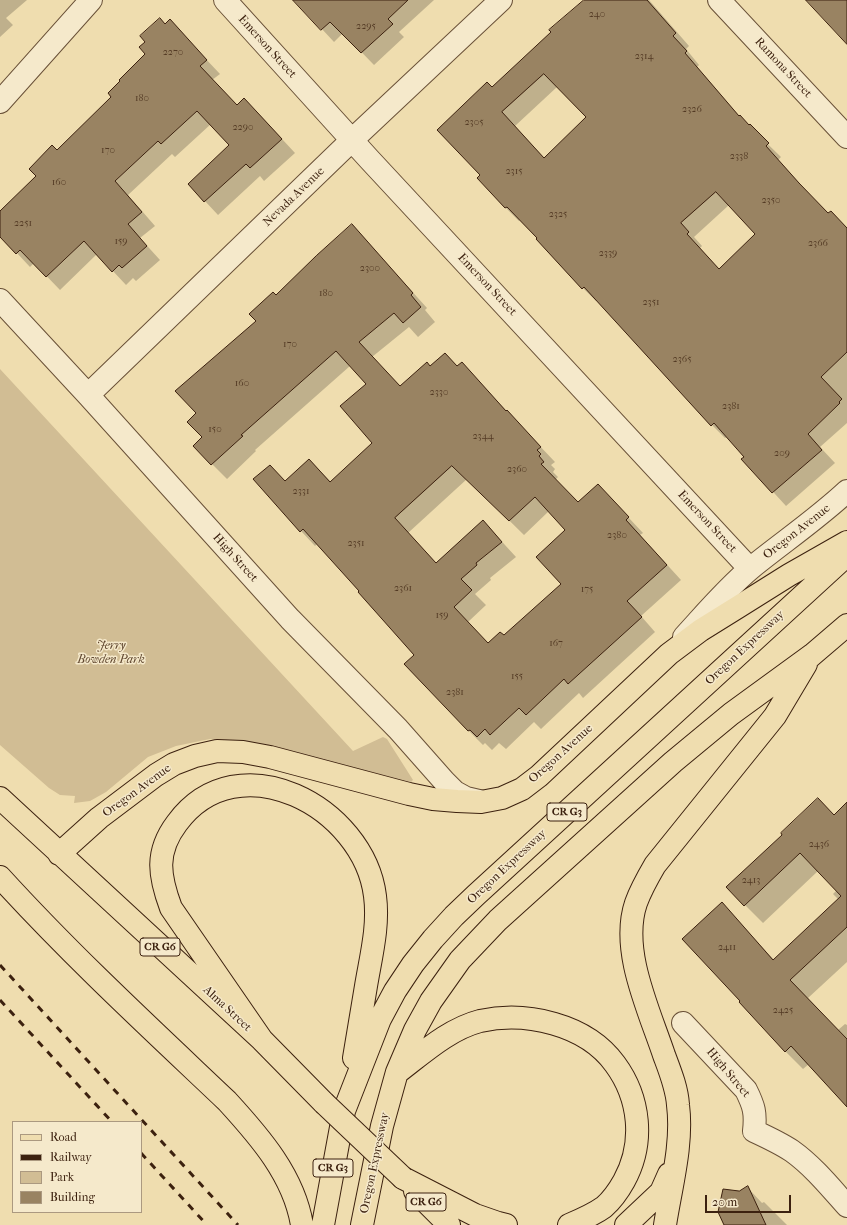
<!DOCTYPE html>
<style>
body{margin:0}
#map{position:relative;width:847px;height:1225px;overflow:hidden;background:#efddaf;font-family:"IM FELL French Canon",serif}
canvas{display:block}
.legend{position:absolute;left:12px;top:1121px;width:130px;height:92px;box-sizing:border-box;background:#f5e9cb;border:1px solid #ab9980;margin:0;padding:5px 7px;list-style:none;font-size:12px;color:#3c210f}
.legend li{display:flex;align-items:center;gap:8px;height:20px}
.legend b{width:20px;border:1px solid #ab9980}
.scale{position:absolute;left:705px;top:1195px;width:86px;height:18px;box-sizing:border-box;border:2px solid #3c210f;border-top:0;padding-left:5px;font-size:12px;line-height:14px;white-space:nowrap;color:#3c210f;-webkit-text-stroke:3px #f5e9cb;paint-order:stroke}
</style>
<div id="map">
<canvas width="847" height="1225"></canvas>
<ul class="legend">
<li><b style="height:5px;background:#efddaf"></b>Road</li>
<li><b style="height:5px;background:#3c210f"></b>Railway</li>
<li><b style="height:11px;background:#d1bd94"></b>Park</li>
<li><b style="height:11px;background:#998362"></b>Building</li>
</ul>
<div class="scale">20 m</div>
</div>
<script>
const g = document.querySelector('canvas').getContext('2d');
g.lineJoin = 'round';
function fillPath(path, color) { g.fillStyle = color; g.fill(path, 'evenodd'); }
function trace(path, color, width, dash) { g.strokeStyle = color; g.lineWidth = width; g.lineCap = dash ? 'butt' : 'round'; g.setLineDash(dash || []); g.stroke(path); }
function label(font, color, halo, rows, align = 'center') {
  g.font = font + ' "IM FELL French Canon",serif'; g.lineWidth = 3; g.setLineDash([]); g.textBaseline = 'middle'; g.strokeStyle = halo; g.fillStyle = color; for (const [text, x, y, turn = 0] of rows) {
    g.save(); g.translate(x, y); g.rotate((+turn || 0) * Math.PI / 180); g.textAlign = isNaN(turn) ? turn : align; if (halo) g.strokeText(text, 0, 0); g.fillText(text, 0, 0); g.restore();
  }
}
fillPath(new Path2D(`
 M0,369L353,751L383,737L387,739L413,780L411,782L276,748L241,741L210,739L176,746L148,757L106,792L90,801L74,803L75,796L60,795L49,788L0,745Z`), '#d1bd94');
fillPath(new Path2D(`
 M0,0H27L6,18L13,25L0,37Z
 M295,0H434L399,32L404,37L374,65L343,33L334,42Z
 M586,0H649L689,46L686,49L699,65L697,67L740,117L781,157L778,160L812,197L829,214L847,229V423L820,447L835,463L786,506L743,459L745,457L727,437L725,438L712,425L598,300L596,301L583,288L538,238L520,220L519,221L506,208L482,175L492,88ZM557,87L588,117L544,158L515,126ZM729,205L756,234L719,270L700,248L702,246L694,237Z
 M170,21L220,74L212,80L237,106L258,113L295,153L264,181L260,176L218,215L189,184L230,145L211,124L175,157L172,154L128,195L155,226L140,238L160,260L136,281L133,278L126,285L97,254L60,290L34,263L30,267L0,235V213L38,177L57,151L113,97L147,54L166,25Z
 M352,225L427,308L425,310L435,322L418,337L409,327L372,357L400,387L431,367L445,354L458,367L462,364L555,462L551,465L555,469L553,472L558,477L555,480L578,504L598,485L643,533L640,535L681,580L641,616L655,632L583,698L579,693L541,729L534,722L506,749L499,743L492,750L485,743L483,745L469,731L415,655L361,591L318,543L315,546L301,531L285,482L309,460L331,482L373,444L367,384L350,366L255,450L256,451L227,479L194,446L204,437L197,413L257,321L276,296ZM467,479L524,535L549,511L566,530L563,584L504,636L488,644L468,622L486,605L475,594L491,580L490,578L516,557L483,521L436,563L408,533Z
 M835,816L847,819V962L808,998L838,1030L845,1024L847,1025V1106L809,1064L803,1069L785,1051L741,1001L722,903L774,960L839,900L833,894L837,890L818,871L763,923L745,905Z
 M748,1188L762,1203L764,1202L787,1225H725L739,1192Z`), '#0003');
const building = new Path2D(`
 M293,0H408L388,19L393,24L361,53L330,22L321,30Z
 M584,0H647L676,33L673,36L687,51L685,53L739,116L740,115L749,125L750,124L769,143L766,146L799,183L828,213L831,211L847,228V352L821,377L842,399L839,402L840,403L808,434L822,450L772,493L741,459L744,457L714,423L711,426L584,287L582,289L536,239L537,238L507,207L505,208L477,178L480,175L437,130L487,82L492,87L551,32L549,30ZM544,74L586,117L544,158L502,112ZM716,192L755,234L719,269L687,234L689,232L681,223Z
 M806,0H847V44Z
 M160,18L165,24L170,19L207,60L200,66L237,105L244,98L282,139L250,168L246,164L204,202L188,184L229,145L197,111L161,144L158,141L115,181L142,212L128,224L147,246L122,268L119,265L112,272L84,241L46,277L20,250L16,254L0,237V211L36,176L29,169L52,145L57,150L111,97L108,93L120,81L119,80L145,54L139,47L145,42L140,36Z
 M352,224L413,293L411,295L421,307L403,323L394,313L359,342L400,386L427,362L430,366L445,353L457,366L462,362L506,411L507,410L541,447L537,450L541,454L539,456L544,462L541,464L578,502L598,484L629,517L626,520L667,565L627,601L642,617L568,684L564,679L526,715L519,708L490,735L485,729L477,737L470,730L468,731L404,664L414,655L358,592L359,591L303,529L300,532L253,479L270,465L285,481L309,459L330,482L372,443L340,406L366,384L336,351L241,435L243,436L211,465L193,446L202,437L187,422L196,413L175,391L256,321L249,314L273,292L276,295L316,256ZM452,466L509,521L535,497L565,530L536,557L561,584L504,635L500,632L488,643L454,607L472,590L461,579L477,565L476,563L502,542L483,520L436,563L395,518Z
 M818,798L834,815L847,802V927L790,980L847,1039V1107L791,1046L785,1052L739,1002L740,1001L682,939L722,902L773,960L841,896L800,853L744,906L726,887L782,835L781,833Z
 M748,1186L766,1225H724L718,1212L723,1189L739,1191Z`);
fillPath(building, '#998362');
trace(building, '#3c210f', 1);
const street = new Path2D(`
 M225,0L369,159L750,569
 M719,0L847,137
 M0,102L91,0
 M0,300L88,395L290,619L398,729L444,781L455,792L466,798L479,801
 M88,395L352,140L501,0
 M684,637C706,613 726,589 751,568C783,542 817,519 847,491
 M683,1023L746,1090C754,1106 756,1113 754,1131C767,1137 780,1143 792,1151C813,1166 830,1187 847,1206`);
const primary = new Path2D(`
 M0,798L262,1040L324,1103
 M59,854L99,818L156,775L174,764L195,756L217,751L243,752L270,757L409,794L433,799L457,801L481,802L502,798L522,789L539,776L669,654L701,630L738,607L789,575L847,542
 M0,877C72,956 150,1028 227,1101C260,1137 294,1176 302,1225
 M262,1040L171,908C159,876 155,852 177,823C238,740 364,807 375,896C379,926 371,956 366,986C362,1010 358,1034 354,1058
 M398,1072C423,1053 449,1029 480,1021C526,1011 586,1024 615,1064C640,1098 645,1143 624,1181C619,1190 612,1200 604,1207C593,1215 581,1220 569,1225
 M403,1178L475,1215L498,1223L506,1225
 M415,1191L449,1225
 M323,1225L344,1111L380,1019L395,991L413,964L433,939L454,916L476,895L847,555
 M362,1225L382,1126L397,1072L415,1030L431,1001L460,960L498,920L673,762L731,714L812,655L847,625
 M626,1225L661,1192L669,1174
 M665,1225C671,1186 683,1144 678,1105C677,1088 670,1071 664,1055C649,1010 620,950 636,903C641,889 648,877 655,865L775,716L806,664`);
trace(street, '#695037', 24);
trace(primary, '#3c210f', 24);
trace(street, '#f5e9cb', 22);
trace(primary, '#efddaf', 22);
trace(new Path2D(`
 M0,965L238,1225
 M0,1000L112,1122
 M141,1153L207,1225`), '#3c210f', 3, [7, 7]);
const primaryBridge = new Path2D(`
 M324,1103L403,1178`);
trace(primaryBridge, '#3c210f', 24, []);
trace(primaryBridge, '#efddaf', 22);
label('10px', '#533a24', null, [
 ["240",597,15],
 ["2295",366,27],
 ["2270",173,53],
 ["2314",644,57],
 ["180",142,99],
 ["2326",692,110],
 ["2305",474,123],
 ["2290",243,128],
 ["170",108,151],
 ["2338",739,157],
 ["2315",514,172],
 ["160",59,183],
 ["2350",771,201],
 ["2325",558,215],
 ["2251",23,224],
 ["159",121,242],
 ["2366",818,244],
 ["2339",608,254],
 ["2300",370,269],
 ["180",326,294],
 ["2351",651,303],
 ["170",290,345],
 ["2365",682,360],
 ["160",242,384],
 ["2330",439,393],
 ["2381",731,407],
 ["150",215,430],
 ["2344",483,437],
 ["209",782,454],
 ["2360",517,470],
 ["2331",301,492],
 ["2380",617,536],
 ["2351",356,544],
 ["2361",403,589],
 ["175",587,590],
 ["159",442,616],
 ["167",556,644],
 ["155",517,677],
 ["2381",455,693],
 ["2436",819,845],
 ["2413",751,881],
 ["2411",727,948],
 ["2425",783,1011]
]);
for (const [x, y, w] of [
 [567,812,40],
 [160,947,40],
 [333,1168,40],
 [426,1202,40]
]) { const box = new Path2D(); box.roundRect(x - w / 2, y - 9, w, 18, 3); g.fillStyle = '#f5e9cb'; g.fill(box); trace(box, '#3c210f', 1); }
label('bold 11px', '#3c210f', null, [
 ["CR G3",567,812],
 ["CR G6",160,947],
 ["CR G3",333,1168],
 ["CR G6",426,1202]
]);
label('12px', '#3c210f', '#f5e9cb', [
 ["Emerson Street",267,47,48],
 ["Ramona Street",783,68,47],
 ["Nevada Avenue",294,197,-44],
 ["Emerson Street",487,285,47],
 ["Emerson Street",707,522,47],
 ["Oregon Avenue",797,532,-38],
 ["High Street",235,558,48],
 ["Oregon Expressway",745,648,-43],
 ["Oregon Avenue",561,754,-42],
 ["Oregon Avenue",137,791,-36],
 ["Oregon Expressway",507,867,-43],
 ["Alma Street",227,1009,43],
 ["High Street",728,1073,50],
 ["Oregon Expressway",375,1163,-78]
]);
label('italic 12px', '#614830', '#f5e9cb', [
 ["Jerry",111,646],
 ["Bowden Park",111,660]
]);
</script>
